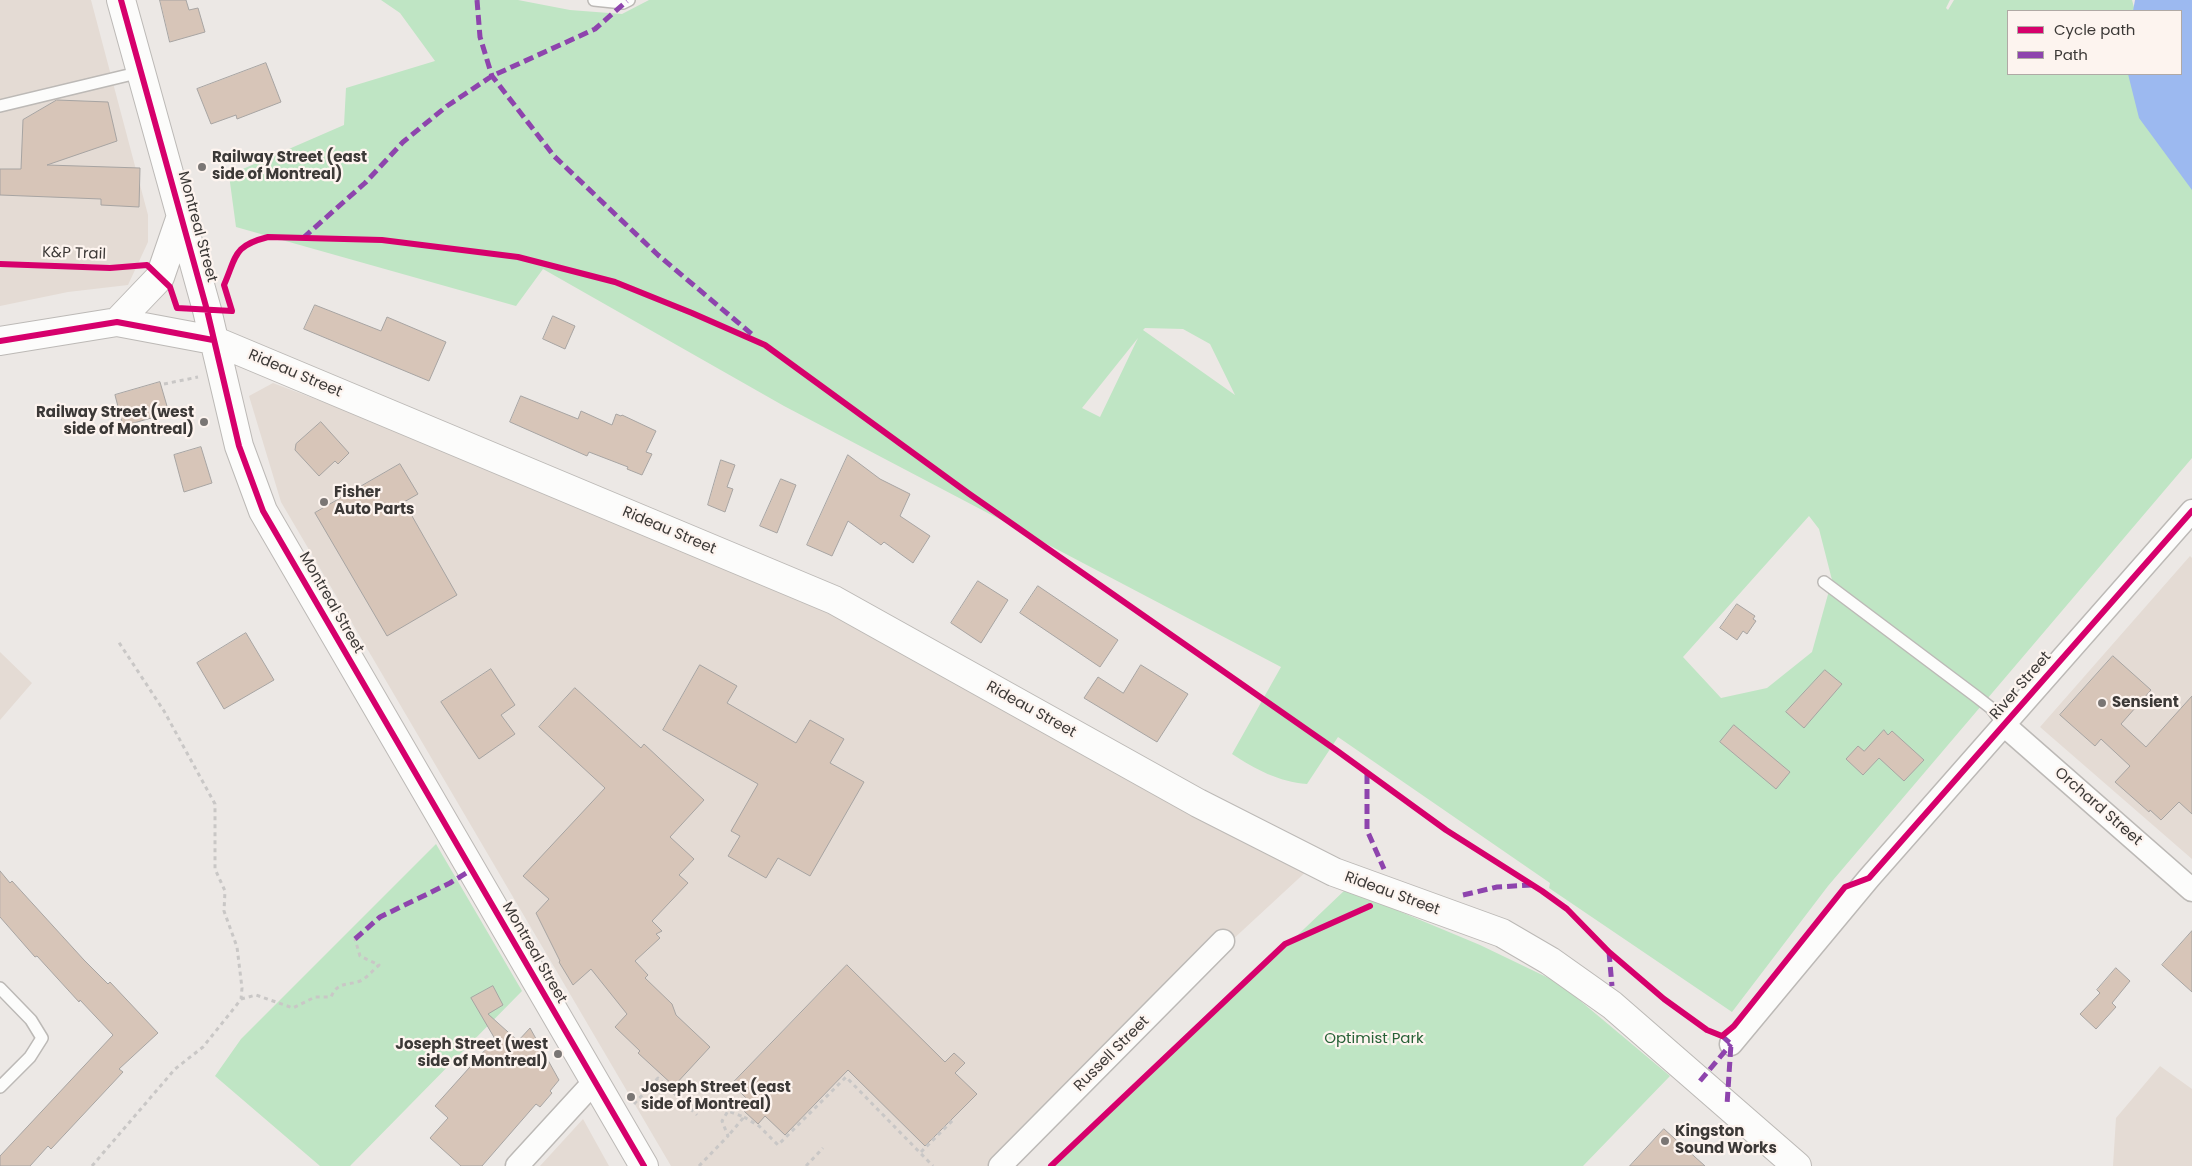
<!DOCTYPE html>
<style>
body{margin:0}
#map{position:relative;width:2192px;height:1166px;overflow:hidden;background:#ece8e5;font-family:Poppins,sans-serif}
canvas{display:block}
.legend{position:absolute;left:2007px;top:10px;width:175px;height:65px;box-sizing:border-box;background:#fdf4ef;border:1px solid #b0a9a5;margin:0;padding:6px 9px;list-style:none;font-size:15px;color:#3c3937}
.legend li{display:flex;align-items:center;gap:10px;height:25px}
.legend b{width:25px;border:1px solid #b0a9a5}
</style>
<div id="map">
<canvas width="2192" height="1166"></canvas>
<ul class="legend">
<li><b style="height:6px;background:#d6006c"></b>Cycle path</li>
<li><b style="height:6px;background:#8e44ad"></b>Path</li>
</ul>
</div>
<script>
const g = document.querySelector('canvas').getContext('2d');
g.lineJoin = 'round';
function fillPath(path, color) { g.fillStyle = color; g.fill(path, 'evenodd'); }
function trace(path, color, width, dash) { g.strokeStyle = color; g.lineWidth = width; g.lineCap = dash ? 'butt' : 'round'; g.setLineDash(dash || []); g.stroke(path); }
function label(font, color, halo, rows, align = 'center') {
  g.font = font + ' Poppins,sans-serif'; g.lineWidth = 4.5; g.setLineDash([]); g.textBaseline = 'middle'; g.strokeStyle = halo; g.fillStyle = color; for (const [text, x, y, turn = 0] of rows) {
    g.save(); g.translate(x, y); g.rotate((+turn || 0) * Math.PI / 180); g.textAlign = isNaN(turn) ? turn : align; if (halo) g.strokeText(text, 0, 0); g.fillText(text, 0, 0); g.restore();
  }
}
fillPath(new Path2D(`
 M0,0H91L148,215V242L128,285L68,292L0,306Z
 M273,383L621,515L870,630L1310,868L988,1166H671L281,502L249,396Z
 M2190,556L2192,558V859L2040,727Z
 M0,652L32,683L0,720Z
 M2160,1066L2192,1089V1166H2113L2116,1118Z
 M583,1119L609,1166H540Z`), '#e4dbd4');
fillPath(new Path2D(`
 M381,0H518L570,10L622,14L649,0H1950L1946,8L1948,10L1954,0H2132L2135,11H2008V74H2147L2192,175V458L1828,886L1732,1012L1549,888L1550,883L1338,737L1307,784C1279,782 1255,769 1232,754L1281,667L784,406L543,269L516,306L236,227L229,175L344,125L346,88L435,61L400,13ZM1145,328L1183,329L1210,344L1235,395L1143,330ZM1138,338L1100,417L1082,408ZM1809,516L1819,529L1832,580L1812,652L1767,688L1721,698L1683,657Z
 M436,844L522,991L350,1166H320L215,1076L241,1039Z
 M1346,889L1480,945L1559,983L1670,1076L1583,1166H1055Z`), '#bfe5c4');
fillPath(new Path2D(`
 M2135,0H2192V190L2139,118L2128,74H2181V11H2133Z`), '#9cb9f0');
const building = new Path2D(`
 M160,0H186L189,10L198,8L205,32L170,42Z
 M266,63L281,102L237,119L236,115L211,124L197,89Z
 M57,100L108,102L117,141L47,165L140,168L139,207L101,205V199L0,195V169H21L23,120Z
 M315,305L381,331L387,317L446,342L429,381L304,329Z
 M553,316L575,326L565,349L543,339Z
 M160,382L169,413L123,426L115,395Z
 M521,396L578,419L581,411L612,425L616,414L621,416L622,415L656,431L646,452L652,454L642,475L627,469L628,467L589,452L587,456L510,422Z
 M321,422L349,453L338,464L335,461L319,476L295,450L296,444Z
 M201,447L212,483L184,492L174,455Z
 M848,455L880,479L910,494L900,516L930,536L913,563L884,542L881,545L848,521L832,556L807,545Z
 M721,460L735,465L727,487L733,489L725,512L708,505Z
 M400,464L418,494L404,502L457,595L387,636L315,513Z
 M781,479L796,485L777,533L760,526Z
 M978,581L1008,600L981,643L951,623Z
 M1038,586L1118,640L1100,667L1020,613Z
 M1737,604L1755,616L1753,619L1756,621L1747,634L1743,631L1737,640L1720,628Z
 M246,633L274,680L224,709L197,663Z
 M2113,656L2151,690L2121,724L2146,747L2192,696V814L2179,802L2161,820L2150,810L2149,812L2115,782L2130,766L2101,739L2095,746L2060,715Z
 M700,665L737,686L727,703L796,743L810,720L844,739L830,763L864,782L810,876L778,858L766,878L728,856L740,836L731,831L758,784L663,730Z
 M1141,665L1188,694L1157,742L1084,698L1098,677L1123,693Z
 M491,669L515,705L501,715L515,734L479,759L441,702Z
 M1825,670L1842,684L1804,728L1786,712Z
 M575,688L641,748L644,744L704,800L670,837L694,859L679,875L688,883L652,921L662,931L656,934L660,938L635,961L648,975L645,978L672,1004L676,1015L710,1047L674,1086L638,1053L640,1051L615,1027L627,1014L591,969L573,985L559,962L560,961L536,913L549,899L523,876L605,788L539,727Z
 M1734,725L1790,772L1776,789L1720,742Z
 M1884,730L1888,735L1892,731L1924,760L1904,781L1879,758L1863,775L1846,759L1858,746L1864,751Z
 M0,871L10,883L12,881L84,960L108,984L110,982L158,1033L119,1069L123,1072L51,1149L48,1146L30,1166H0V1156L113,1035L80,1000L79,1002L37,956L35,957L0,917Z
 M2192,931V992L2162,965Z
 M847,965L945,1062L954,1053L965,1063L955,1073L977,1094L925,1146L848,1070L785,1135L765,1116L758,1124L744,1111L751,1103L732,1084Z
 M2116,968L2130,981L2112,1003L2116,1007L2096,1029L2080,1014L2100,993L2097,990Z
 M493,986L503,1005L488,1014L518,1041L530,1028L559,1080L550,1091L552,1093L540,1107L536,1104L482,1166H461L430,1138L448,1118L435,1106L495,1039L471,998Z
 M1664,1129L1705,1166H1630Z`);
fillPath(building, '#d7c5b8');
trace(building, '#a7a4a2', 1);
const lane = new Path2D(`
 M594,0L623,3L629,0
 M0,106L141,72
 M1824,582L1977,697L1991,708L2004,725
 M0,988L31,1020L42,1038L30,1057L0,1087`);
const street = new Path2D(`
 M2004,725L2192,890
 M1731,1044L1869,878L2192,511
 M517,1166L594,1082
 M1000,1166L1223,941`);
const secondary = new Path2D(`
 M121,0L207,310L239,446L263,511L644,1166
 M117,322L160,277L181,216
 M0,341L117,322L213,340L834,600L1198,803L1334,872L1502,933L1550,961L1612,1005L1797,1166`);
trace(lane, '#bcb9b6', 14);
trace(street, '#bcb9b6', 25);
trace(secondary, '#bcb9b6', 30);
trace(new Path2D(`
 M164,384L198,377
 M241,999L256,995L293,1008L315,997H331C338,981 347,986 360,981C367,978 374,969 379,965L360,956L355,939
 M634,1104L658,1078L697,1115
 M744,1117L759,1126L778,1145L846,1077L933,1166
 M921,1152L954,1119
 M92,1166L175,1069L203,1047L235,1007L241,999L242,988L237,947L224,911L225,891L215,869V804L164,711L118,641
 M699,1166L728,1136L722,1121L728,1111L744,1117L728,1136
 M806,1166L823,1148`), '#c9c7c6', 3, [4, 4]);
trace(lane, '#fcfcfb', 11);
trace(street, '#fcfcfb', 22);
trace(secondary, '#fcfcfb', 28);
trace(new Path2D(`
 M477,0L480,37L492,76L554,156L658,255L754,336
 M303,238L365,183L403,142L447,106L492,76L595,29L627,1
 M1367,774V830L1384,869
 M1463,895L1497,887L1532,885
 M355,939L380,917L450,883L471,870
 M1609,952L1612,986
 M1722,1036L1731,1044L1727,1105
 M1700,1081L1731,1044`), '#8e44ad', 5, [10, 5]);
trace(new Path2D(`
 M121,0L207,310L239,446L263,511L644,1166
 M0,264L110,268L147,265L170,287L177,308L232,311L224,285C237,255 233,246 268,237L382,240L518,257L615,282L692,313L765,345L968,493L1336,750L1446,830L1542,891L1567,909L1609,952L1664,999L1707,1030L1722,1036L1734,1026L1845,887L1869,878L2192,511
 M0,341L117,322L213,340
 M1051,1166L1285,944L1370,906`), '#d6006c', 6);
for (const [x, y, r, color] of [
 [202,167,5,"#7a7674"],
 [204,422,5,"#7a7674"],
 [324,502,5,"#7a7674"],
 [2102,703,5,"#7a7674"],
 [558,1054,5,"#7a7674"],
 [631,1097,5,"#7a7674"],
 [1665,1141,5,"#7a7674"]
]) { const dot = new Path2D(); dot.arc(x, y, r, 0, 2 * Math.PI); g.fillStyle = color; g.fill(dot); trace(dot, '#fdf4ef', 2); }
label('bold 15px', '#3c3937', '#fdf4ef', [
 ["Railway Street (east",212,158],
 ["side of Montreal)",212,175],
 ["Railway Street (west",194,413,"right"],
 ["side of Montreal)",194,430,"right"],
 ["Fisher",334,493],
 ["Auto Parts",334,510],
 ["Sensient",2112,703],
 ["Joseph Street (west",548,1045,"right"],
 ["side of Montreal)",548,1062,"right"],
 ["Joseph Street (east",641,1088],
 ["side of Montreal)",641,1105],
 ["Kingston",1675,1132],
 ["Sound Works",1675,1149]
], 'left');
label('15px', '#3c3937', '#fdf4ef', [
 ["Montreal Street",197,227,75],
 ["K&P Trail",74,254,2],
 ["Rideau Street",295,374,23],
 ["Rideau Street",669,531,23],
 ["Montreal Street",331,603,60],
 ["River Street",2021,686,-49],
 ["Rideau Street",1031,710,29],
 ["Orchard Street",2098,807,41],
 ["Rideau Street",1392,894,20],
 ["Montreal Street",534,953,60],
 ["Russell Street",1112,1054,-45]
]);
label('15px', '#266136', '#fdf4ef', [
 ["Optimist Park",1374,1039]
]);
</script>
